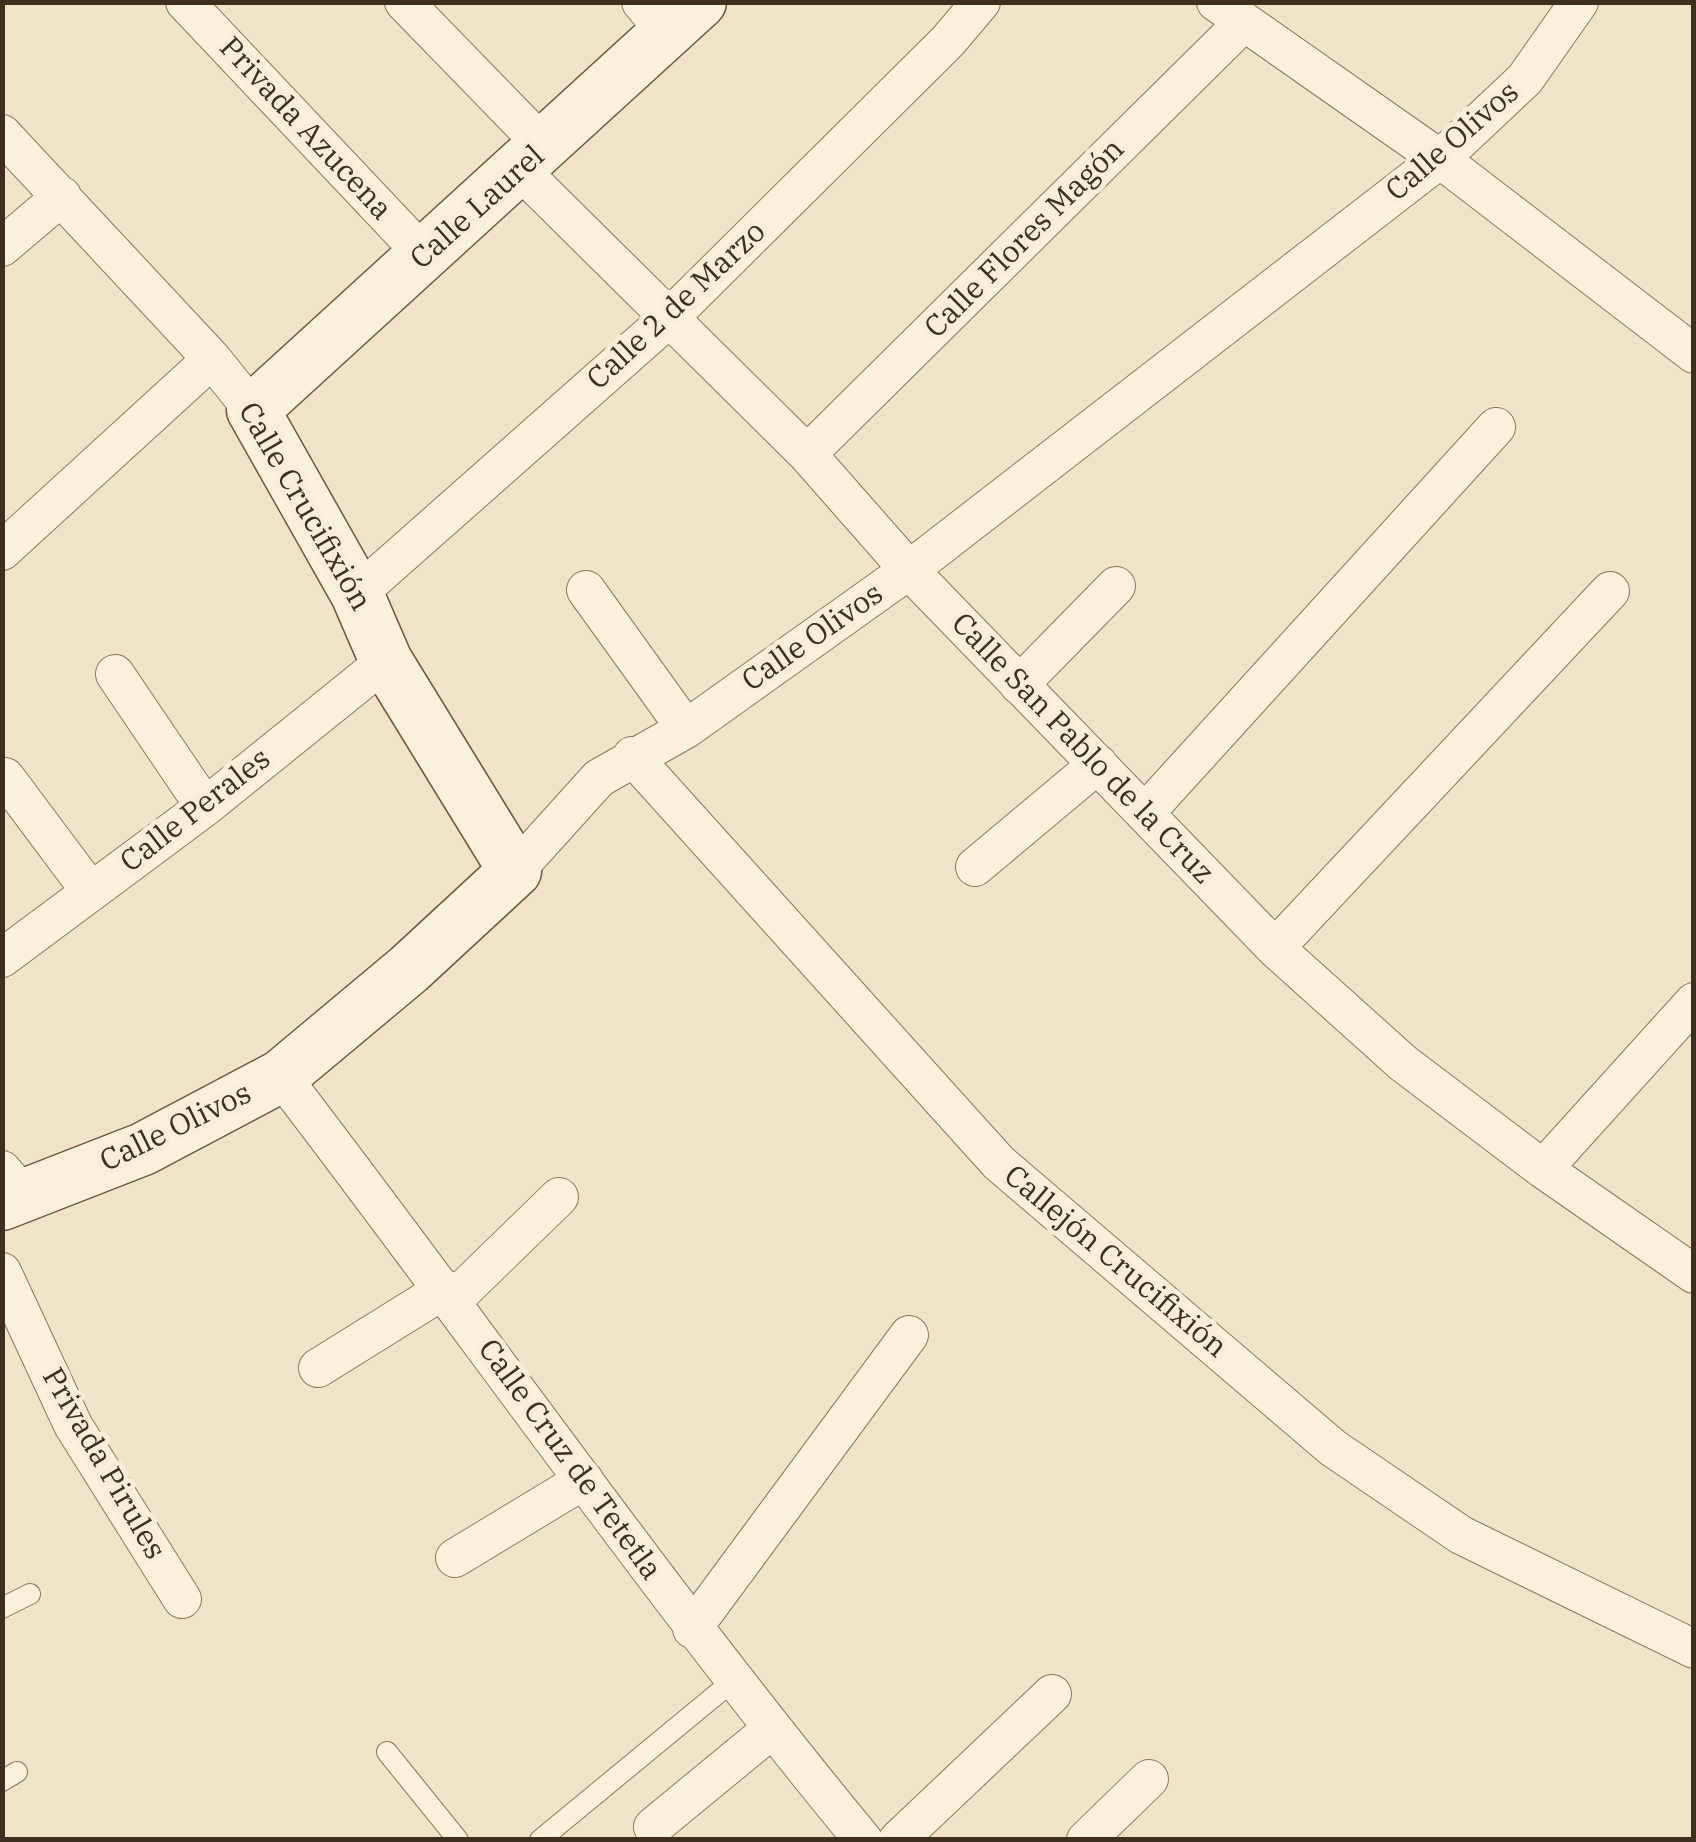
<!DOCTYPE html>
<meta charset="utf-8">
<style>
body{margin:0}
#map{position:relative;width:1696px;height:1842px;overflow:hidden;background:#f0e4c8;font-family:"IBM Plex Serif",serif}
canvas{display:block}
.frame{position:absolute;inset:0;border:5px solid #3d2e20;pointer-events:none}
</style>
<div id="map">
<canvas width="1696" height="1842"></canvas>
<div class="frame"></div>
</div>
<script>
const g = document.querySelector('canvas').getContext('2d');
g.lineJoin = 'round';
function trace(path, color, width, dash) { g.strokeStyle = color; g.lineWidth = width; g.lineCap = dash ? 'butt' : 'round'; g.setLineDash(dash || []); g.stroke(path); }
function label(font, color, halo, rows, align = 'center') {
  g.font = font + ' "IBM Plex Serif",serif'; g.lineWidth = 10; g.setLineDash([]); g.textBaseline = 'middle'; g.strokeStyle = halo; g.fillStyle = color; for (const [text, x, y, turn = 0] of rows) {
    g.save(); g.translate(x, y); g.rotate((+turn || 0) * Math.PI / 180); g.textAlign = isNaN(turn) ? turn : align; if (halo) g.strokeText(text, 0, 0); g.fillText(text, 0, 0); g.restore();
  }
}
const lane = new Path2D(`
 M2,1608L30,1594
 M387,1752L458,1840
 M2,1781L17,1772
 M540,1840L734,1680`);
const street = new Path2D(`
 M185,2L425,256
 M404,2L545,147
 M641,2L667,34
 M1216,2L1440,159L1694,354
 M2,134L212,359L253,410
 M519,169L807,454L909,570L1275,948L1403,1063L1543,1169L1694,1274
 M2,247L62,196
 M807,454L1243,23
 M2,551L212,359
 M586,590L686,729
 M357,594L668,319L948,41L981,2
 M115,674L205,807
 M1019,685L1116,586
 M632,756L999,1163L1333,1448L1461,1535L1694,1649
 M5,777L91,892
 M1145,813L1496,427
 M975,867L1098,764
 M515,871L599,778L686,729L909,570L1440,159L1525,79L1579,2
 M1275,948L1610,591
 M2,958L205,807L386,661
 M281,1076C476,1330 659,1593 863,1840
 M1543,1169L1694,1002
 M2,1170L25,1197
 M2,1272L73,1425L182,1599
 M453,1300L559,1197
 M318,1368L445,1289
 M455,1558L584,1480
 M692,1629L909,1335
 M653,1827L772,1729
 M898,1840L1052,1694
 M1086,1840L1149,1779`);
const secondary = new Path2D(`
 M2,1204L143,1149L281,1076L409,969L515,871L386,661L357,594L253,410L700,2`);
trace(lane, '#8d765c', 22);
trace(street, '#8d765c', 40);
trace(secondary, '#6f573f', 55);
trace(lane, '#faf1dc', 20);
trace(street, '#faf1dc', 38);
trace(secondary, '#faf1dc', 52);
label('30px', '#3d2e20', '#f7eed8', [
 ["Privada Azucena",305,129,47],
 ["Calle Olivos",1453,142,-41],
 ["Calle Laurel",478,208,-42],
 ["Calle Flores Magón",1025,239,-45],
 ["Calle 2 de Marzo",677,306,-43],
 ["Calle Crucifixión",304,507,60],
 ["Calle Olivos",813,638,-35],
 ["Calle San Pablo de la Cruz",1082,749,46],
 ["Calle Perales",196,811,-38],
 ["Calle Olivos",176,1128,-26],
 ["Callejón Crucifixión",1115,1262,40],
 ["Calle Cruz de Tetetla",569,1460,54],
 ["Privada Pirules",103,1464,60]
]);
</script>
